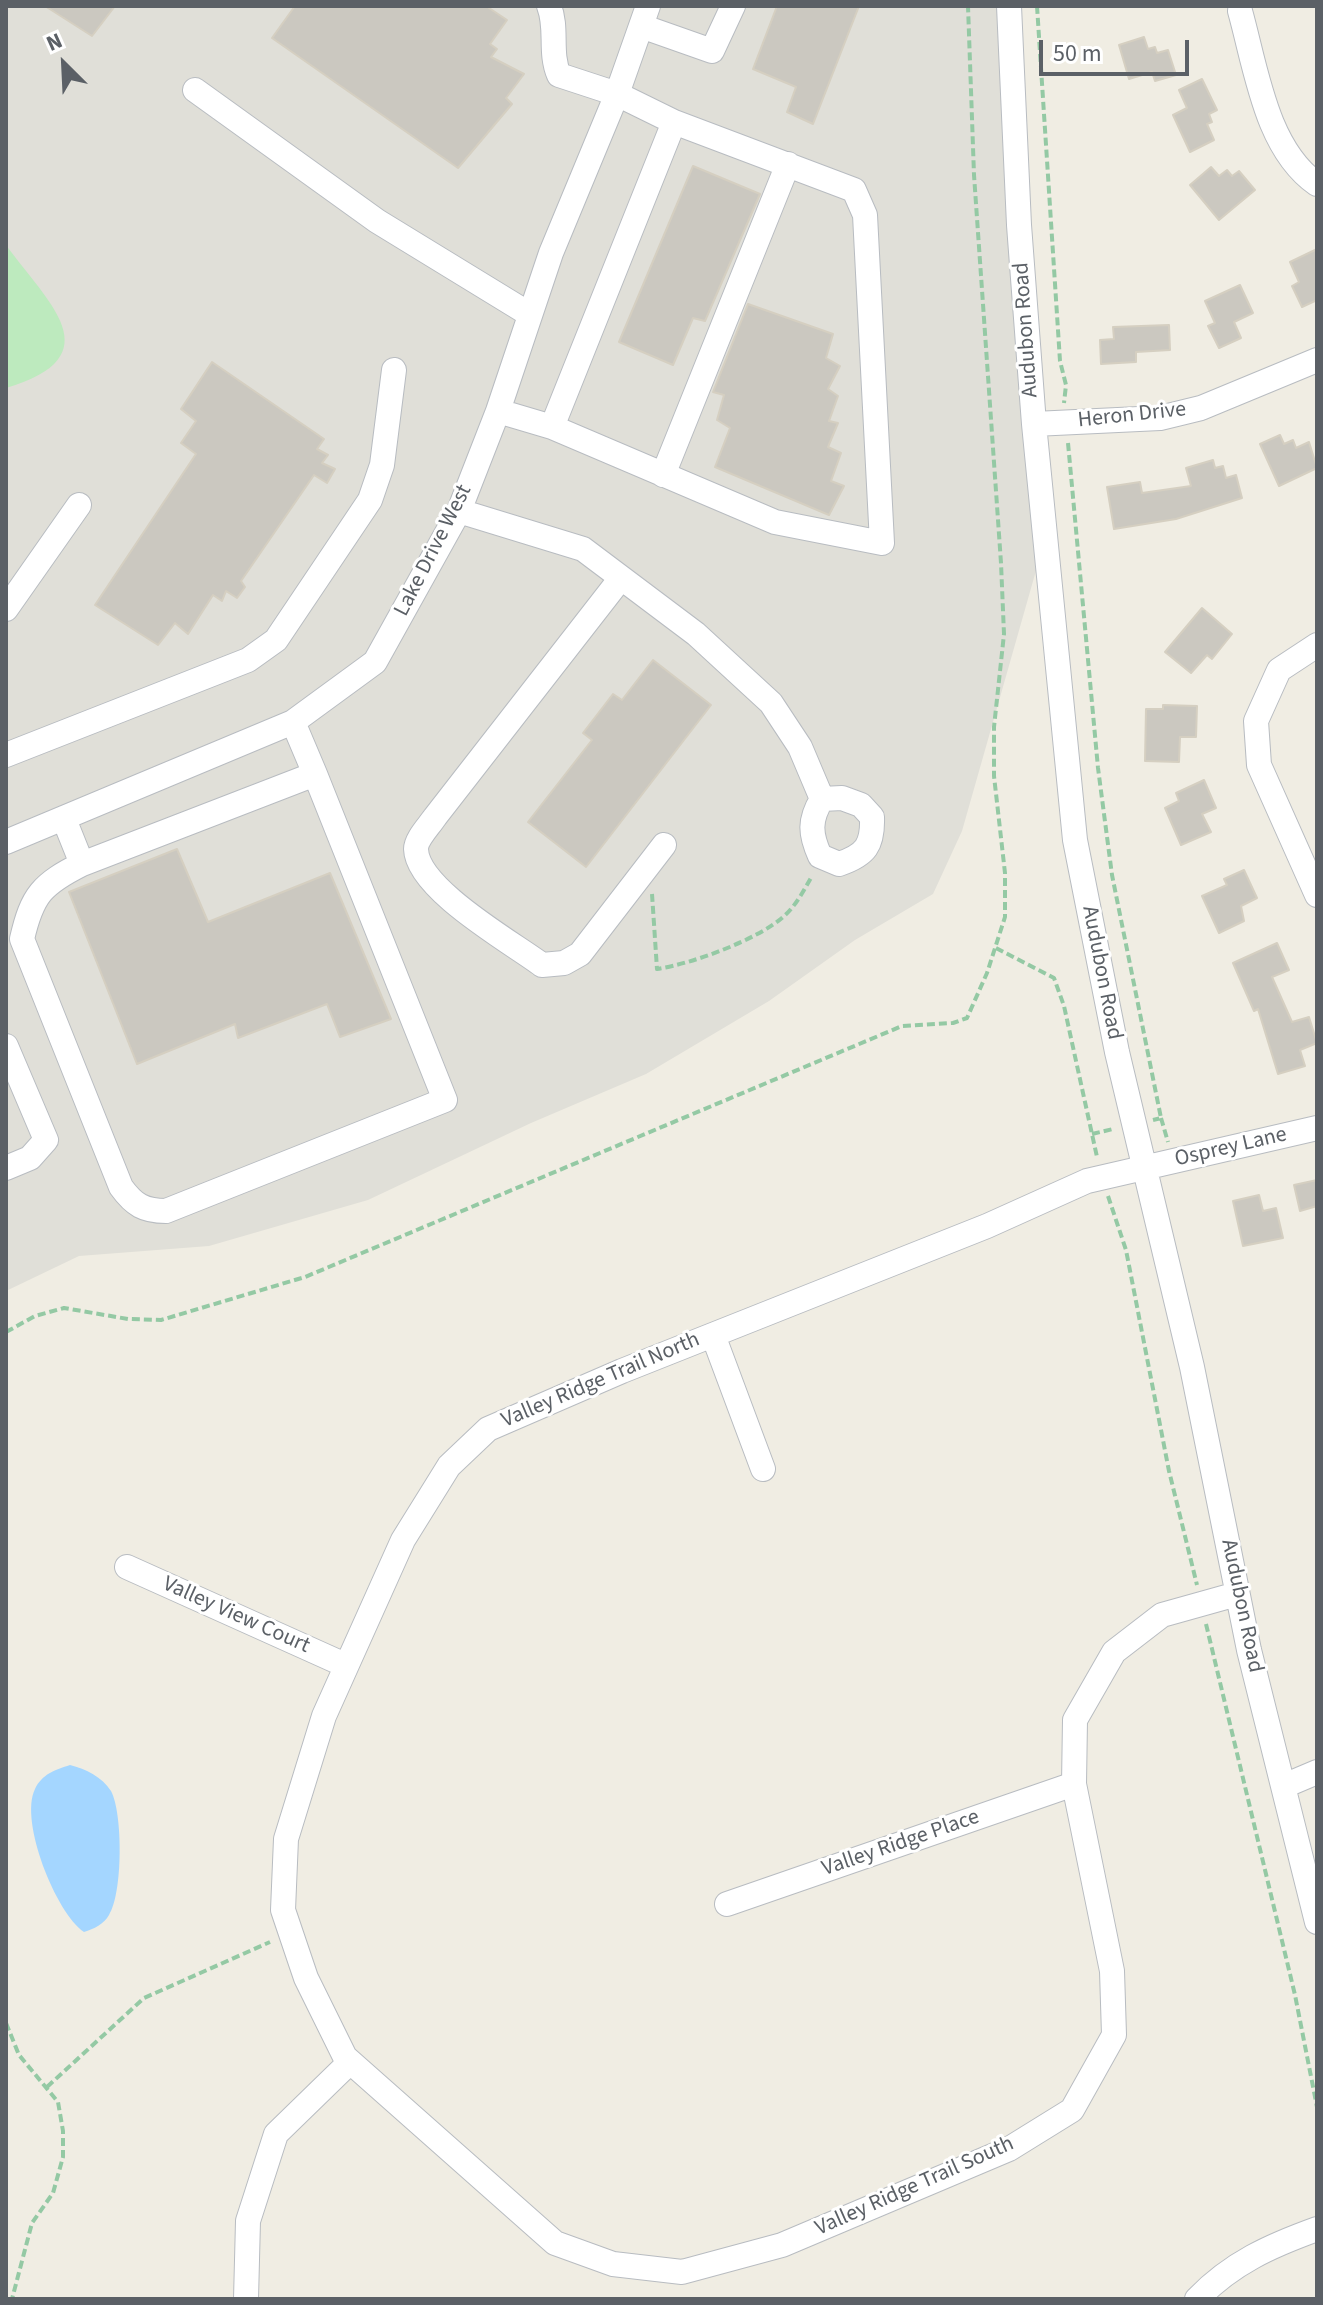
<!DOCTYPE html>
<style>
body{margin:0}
#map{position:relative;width:1323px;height:2305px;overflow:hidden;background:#f0ede3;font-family:"Source Sans 3",sans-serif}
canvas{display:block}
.frame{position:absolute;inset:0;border:8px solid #5b6066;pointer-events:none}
.north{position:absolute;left:24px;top:24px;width:80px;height:80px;-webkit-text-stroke:6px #fff;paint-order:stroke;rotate:336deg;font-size:22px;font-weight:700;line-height:32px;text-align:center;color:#5b6066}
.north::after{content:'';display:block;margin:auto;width:28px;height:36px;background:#5b6066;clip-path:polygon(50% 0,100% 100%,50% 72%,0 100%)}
.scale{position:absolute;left:1039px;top:40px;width:150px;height:36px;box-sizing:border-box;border:4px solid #5b6066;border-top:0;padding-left:10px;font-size:24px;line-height:28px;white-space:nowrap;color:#5b6066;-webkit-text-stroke:6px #fff;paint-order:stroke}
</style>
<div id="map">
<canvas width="1323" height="2305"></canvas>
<div class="frame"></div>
<div class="north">N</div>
<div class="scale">50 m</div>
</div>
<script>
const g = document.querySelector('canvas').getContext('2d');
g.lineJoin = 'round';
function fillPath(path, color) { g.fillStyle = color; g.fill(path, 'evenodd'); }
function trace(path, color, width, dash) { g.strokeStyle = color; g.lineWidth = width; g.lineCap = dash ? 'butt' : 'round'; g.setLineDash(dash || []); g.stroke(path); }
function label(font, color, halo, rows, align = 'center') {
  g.font = font + ' "Source Sans 3",sans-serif'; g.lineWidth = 6; g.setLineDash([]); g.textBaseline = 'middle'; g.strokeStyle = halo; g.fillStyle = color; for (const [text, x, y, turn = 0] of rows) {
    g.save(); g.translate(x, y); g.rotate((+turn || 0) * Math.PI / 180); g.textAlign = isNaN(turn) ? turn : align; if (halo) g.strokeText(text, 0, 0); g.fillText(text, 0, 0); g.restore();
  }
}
fillPath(new Path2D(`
 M6,6H1009L1045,539L962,831L933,894L855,940L769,1001L646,1074L531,1123L368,1200L209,1246L79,1256L6,1291Z`), '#e0dfd8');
fillPath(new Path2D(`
 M6,245C48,303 114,356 6,388Z`), '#bdeabe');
fillPath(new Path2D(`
 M70,1765C86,1769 102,1777 111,1791C123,1813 123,1894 109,1915C104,1924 94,1929 84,1932C56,1913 19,1821 35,1789C42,1774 55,1770 70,1765Z`), '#a4d6ff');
const building = new Path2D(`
 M45,6H115L92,36Z
 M295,6H486L507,20L490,44L497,49L491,57L524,74L506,98L512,104L458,168L272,38Z
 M777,6H859L813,124L787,112L796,87L753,69Z
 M1144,37L1148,49L1155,47L1157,53L1168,50L1176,75L1155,81L1152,72L1129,79L1119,45Z
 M1202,79L1217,110L1209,114L1212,122L1207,124L1214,140L1190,152L1173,115L1187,108L1179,90Z
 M693,166L760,194L705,321L693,318L673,365L619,342Z
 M1211,167L1219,176L1227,170L1232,176L1239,171L1255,190L1219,220L1190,185Z
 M1317,249V300L1302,307L1292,286L1299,282L1290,262Z
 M1240,285L1253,313L1234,322L1241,338L1219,348L1208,326L1215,323L1205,301Z
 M748,304L833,334L826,358L840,366L828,389L838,396L829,421L838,423L828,447L841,453L831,481L844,486L829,515L715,467L730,428L717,420L724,395L713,392Z
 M1169,325L1170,350L1136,352V362L1101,364L1100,340L1114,339L1113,327Z
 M212,362L324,439L317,449L328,455L322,463L335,469L327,483L314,475L241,581L245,587L237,598L226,591L222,601L213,595L188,634L175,623L158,645L95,605L196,454L181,443L196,421L181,409Z
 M1280,435L1284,444L1293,440L1296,448L1309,442L1317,468L1279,486L1260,444Z
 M1213,460L1215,468L1223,466L1226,478L1236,475L1242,498L1176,519L1114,529L1107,487L1140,482L1142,493L1191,486L1186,468Z
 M1202,608L1232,634L1212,659L1207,655L1191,673L1165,652Z
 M653,660L711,705L586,867L528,822L592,740L583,733L613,694L622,700Z
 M1163,705L1197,706L1196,737H1180L1179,762L1145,761L1146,709H1163Z
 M1204,780L1216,808L1202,814L1211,832L1181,845L1165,808L1179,801L1176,793Z
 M177,849L208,922L330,873L391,1019L340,1037L327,1004L238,1038L235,1024L137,1064L69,892Z
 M1244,870L1257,898L1241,906L1244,921L1219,933L1202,896L1227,885L1224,879Z
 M1277,943L1289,970L1272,977L1292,1022L1309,1017L1317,1043L1300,1050L1305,1066L1278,1074L1258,1009L1254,1011L1233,963Z
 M1317,1180V1206L1300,1211L1294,1185Z
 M1259,1195L1263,1211L1276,1208L1283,1238L1243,1246L1233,1201Z`);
fillPath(building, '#cbc8c0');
trace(building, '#d5cfc1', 2);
const minor = new Path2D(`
 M1009,6L1019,225L1034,424L1075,840L1117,1052L1192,1367L1249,1650L1317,1922
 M1240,11C1256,68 1266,149 1317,184
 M641,26L712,51L733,6
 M195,90L377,221L529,314
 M498,411L552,427L674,122L617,94L559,75C549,52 558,29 549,6
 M1034,424L1160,418L1201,408L1317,360
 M552,427L775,522L882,543L865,215L854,190L674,122
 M663,475L788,164
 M459,511L583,549L696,634L771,703L800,747L822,799
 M621,578L435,817C429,826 416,839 416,849C417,889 511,942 542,965L564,963L580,954L664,845
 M6,609L79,505
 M1317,645L1279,670L1256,721L1259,765L1317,895
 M6,755L248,660L276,640L370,500L382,465L394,370
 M842,798L861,805L872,817C873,845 866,855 839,864L820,856C810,834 809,820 822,799Z
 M64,819L82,864L315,774L293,722
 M6,842L293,722L375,662L459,511L498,411L551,253L617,94L648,6
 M82,864C42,884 32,895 22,939L121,1187C134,1205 144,1211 166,1211L445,1100L315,774
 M6,1046L46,1140L30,1158L6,1168
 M713,1335L763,1469
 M127,1567L345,1665
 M1237,1594L1162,1615L1114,1652L1075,1720L1074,1784L1112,1971L1114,2035L1072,2110L1009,2149L782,2245L682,2272L613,2264L555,2243L345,2057L306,1978L283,1910L286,1839L324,1716L403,1540L449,1466L488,1429L622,1371L987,1226L1087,1181L1317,1128
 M1284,1786L1317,1772
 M727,1904L1074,1784
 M246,2299L248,2221L276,2134L350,2062
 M1197,2299C1232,2263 1270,2246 1317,2229`);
trace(minor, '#b8bcc1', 26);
trace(new Path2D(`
 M1037,6L1060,361L1066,385L1064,403
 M1068,443L1098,768L1112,875L1161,1118L1153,1120
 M652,894L657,969C691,964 757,940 783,917C796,906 804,890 812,876
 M996,948L1054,978L1064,1006L1097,1157
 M1161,1118L1168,1142
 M1092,1134L1113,1129
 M1108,1196L1126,1250L1169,1471L1197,1585
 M6,1332L35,1316L64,1308L128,1319L161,1320L305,1277L902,1026L953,1023L967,1018L987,973L1005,917V873L994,776V727L1004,634L1001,563L974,175L968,6
 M1206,1624L1295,1995L1317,2107
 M6,2023L19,2055L58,2102L63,2131V2157L53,2193L32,2223L12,2299
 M47,2087L144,1998L270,1942`), '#94c9a4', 4, [8, 4]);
trace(minor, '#fff', 24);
label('22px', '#5b6066', '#fff', [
 ["Audubon Road",1027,330,-94],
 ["Heron Drive",1132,416,-6],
 ["Lake Drive West",434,551,-63],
 ["Audubon Road",1101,973,79],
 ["Osprey Lane",1231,1148,-13],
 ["Valley Ridge Trail North",601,1381,-23],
 ["Audubon Road",1241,1606,78],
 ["Valley View Court",236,1616,24],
 ["Valley Ridge Place",901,1844,-19],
 ["Valley Ridge Trail South",915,2187,-24]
]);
</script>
